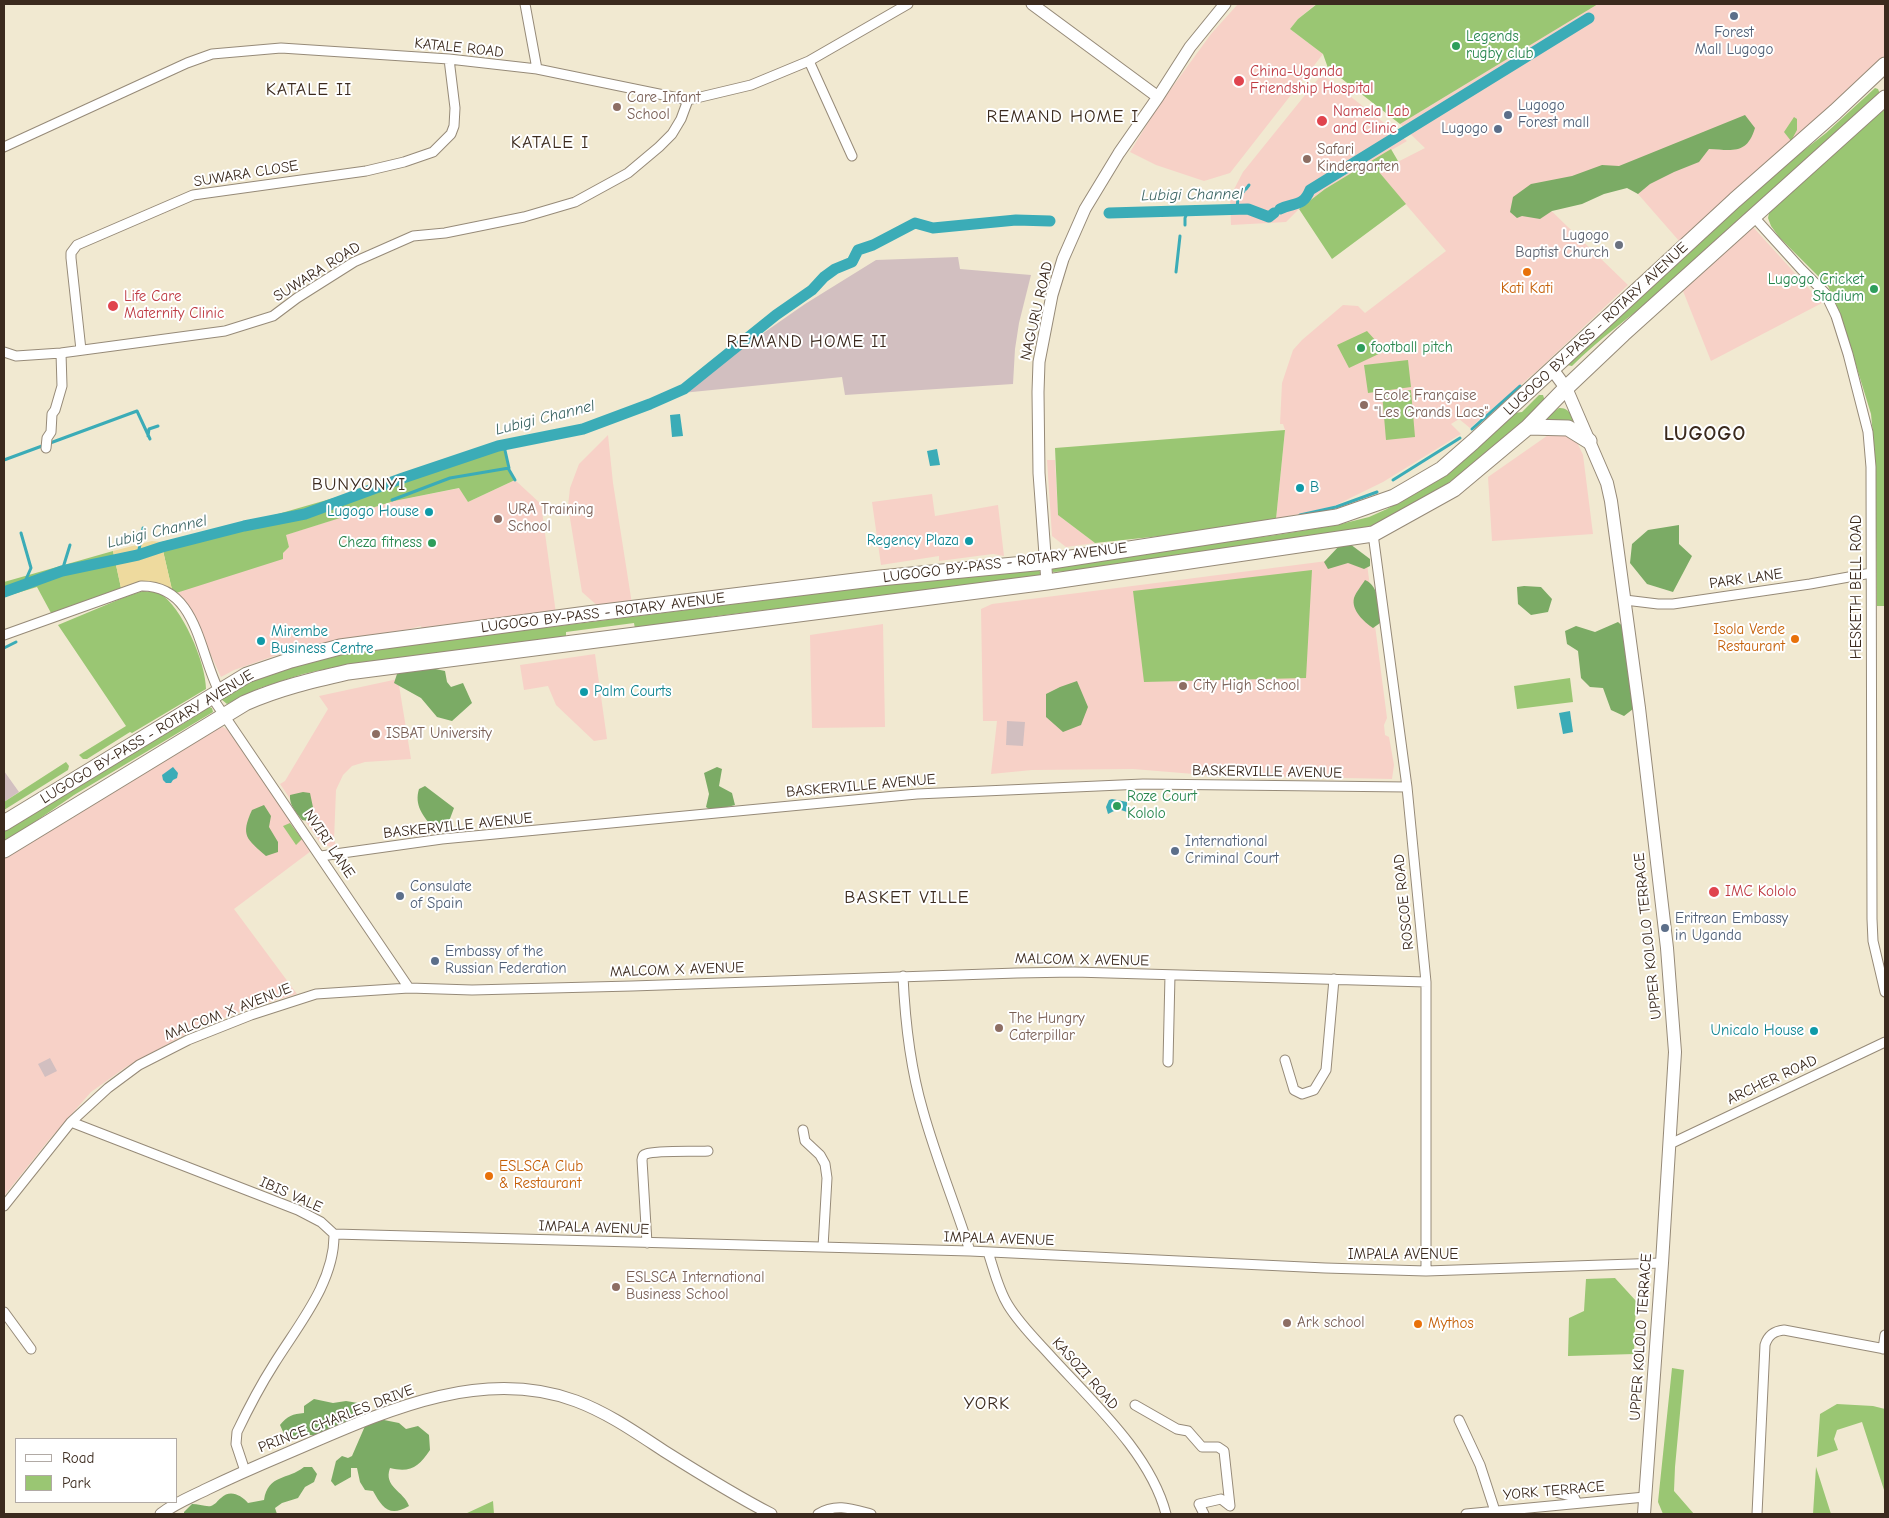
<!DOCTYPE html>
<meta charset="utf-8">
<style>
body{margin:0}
#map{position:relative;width:1889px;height:1518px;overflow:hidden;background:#f1e9d1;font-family:"Comic Neue",sans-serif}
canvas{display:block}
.frame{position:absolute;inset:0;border:5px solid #3b2a1e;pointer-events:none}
.legend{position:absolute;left:15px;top:1438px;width:162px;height:65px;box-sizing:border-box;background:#fff;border:1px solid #b1aaa5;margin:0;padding:6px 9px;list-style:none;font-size:15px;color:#3b2a1e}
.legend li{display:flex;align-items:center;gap:10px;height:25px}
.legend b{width:25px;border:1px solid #b1aaa5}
</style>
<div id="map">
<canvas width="1889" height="1518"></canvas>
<div class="frame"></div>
<ul class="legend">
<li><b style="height:6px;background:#fff"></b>Road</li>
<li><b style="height:14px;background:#9ac673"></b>Park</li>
</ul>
</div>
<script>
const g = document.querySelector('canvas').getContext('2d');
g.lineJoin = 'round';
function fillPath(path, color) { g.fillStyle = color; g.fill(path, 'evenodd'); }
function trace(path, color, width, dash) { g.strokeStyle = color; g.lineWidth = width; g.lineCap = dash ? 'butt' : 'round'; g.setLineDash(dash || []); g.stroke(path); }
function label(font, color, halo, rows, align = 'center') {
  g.font = font + ' "Comic Neue",sans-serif'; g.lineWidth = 4; g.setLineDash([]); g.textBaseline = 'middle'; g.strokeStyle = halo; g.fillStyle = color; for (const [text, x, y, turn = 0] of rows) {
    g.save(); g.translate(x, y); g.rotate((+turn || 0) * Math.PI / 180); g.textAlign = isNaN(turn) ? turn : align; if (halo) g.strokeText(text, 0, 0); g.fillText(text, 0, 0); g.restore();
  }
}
fillPath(new Path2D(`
 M1238,4H1316L1298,19L1290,29L1323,54L1230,173L1204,181L1156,165L1130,152L1157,108L1211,34Z
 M1598,4H1885V58L1681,240L1680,242L1638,194L1623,181L1538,198L1628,285L1538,370L1470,428L1459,419L1451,424L1461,434L1383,482L1334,506L1276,519L1285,430L1283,424H1280L1282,383L1293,350L1302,340L1343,305L1358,306L1365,313L1446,251L1378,172L1425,148L1400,124Z
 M1322,74L1407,141L1325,189L1299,209L1286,222L1231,225L1230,197L1243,172Z
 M1753,227L1822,303L1711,361L1683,291Z
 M1554,431L1565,433L1576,440L1583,455L1593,534L1492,541L1488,477Z
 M608,435L613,483L632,604L600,608L582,592L568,506L570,488L579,464Z
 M1047,460H1055L1058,515L1095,543L1066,547L1052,536Z
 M515,480L541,504L557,621L423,635L421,626L325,650L303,646L234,670L221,677L188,605L173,594L283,553L289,547L285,535L394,501L460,488L468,502Z
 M932,494L935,516L998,505L1004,556L993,554L939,561V556L881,565L872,502Z
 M1366,556L1387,718L1384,725L1385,735L1389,737L1394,765L1392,779L1206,775L1133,769L1032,770L991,774L997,721H983L981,609L992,604Z
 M883,624L885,727L812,728L810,635Z
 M595,654L607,739L594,741L556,705L548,686L524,690L520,665Z
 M398,679L411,759L365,762L352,766L343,775L336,790L334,840L337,847H331L321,844L280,784L285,781L328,709L319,696Z
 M216,727H223L233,733L311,851L234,909L297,994L253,1007L195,1029L126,1067L91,1092L48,1141L4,1196V855Z`), '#f7d1c7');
fillPath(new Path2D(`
 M958,257L960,269L1031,275L1019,323L1015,349L1013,384L845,395L842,377L682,393L729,357L805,304L876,260Z
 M1007,721L1025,722L1023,746L1006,745Z
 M4,771L19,792L4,802Z
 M50,1058L57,1071L45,1077L38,1064Z`), '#d2bfc0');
fillPath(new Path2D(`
 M1317,4H1598L1400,124L1328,68L1323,54L1290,29L1298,19Z
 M1875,88L1878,89L1880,94L1710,248C1692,261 1678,277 1661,292C1631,316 1599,339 1572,366L1567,365L1762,183L1826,133Z
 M1885,103V606H1877L1875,456L1871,414L1840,313L1828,286L1779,237L1771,226L1768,218L1770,209Z
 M1794,117L1797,119V130L1791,141L1784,132Z
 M1391,149L1398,161L1379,172L1406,204L1332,259L1299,209L1325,189Z
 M1367,331L1385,351L1349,368L1337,345Z
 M1408,360L1411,387L1368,393L1364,365Z
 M1411,390L1415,437L1386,440L1382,393Z
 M1539,395H1543L1545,401C1499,444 1442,494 1385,522C1376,526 1365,528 1355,531L1101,569L1053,572L1052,569L1053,565L1276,535L1337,525L1369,517L1387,509L1426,487L1450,471L1515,413L1522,412Z
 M1559,408C1571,407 1574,421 1579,430L1566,421L1543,420Z
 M1285,430L1276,519L1208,531L1095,543L1058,515L1055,448Z
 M504,446L508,468L515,480L468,502L459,488L394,501L286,535L289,547L283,553V559L173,594L161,542L243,524L351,493Z
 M113,551L121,588L51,613L37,587L4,597V582Z
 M1037,566L1041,574L1040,577L717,616L635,629L634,623L566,632V638L349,664L303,674L260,688L227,704L221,699L252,679L306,663L359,651Z
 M1312,570L1306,678L1144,682L1133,591Z
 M143,591C148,592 155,591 159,593C182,606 206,663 206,689L132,733L130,732L87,759H83L79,755L126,726L58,625L125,597Z
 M1570,678L1573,702L1517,709L1514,686Z
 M209,707L212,708L213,712L74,795L4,843V829L161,731L181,725Z
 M66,762L69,766L68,770L4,810V802Z
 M290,823L302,839L296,845L283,826Z
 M1615,1278L1636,1301L1634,1354L1568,1356L1569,1318L1584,1311L1586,1279Z
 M1672,1368L1684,1370L1675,1467L1674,1491L1694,1514H1663L1658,1502Z
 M1837,1404L1873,1406L1885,1409V1493L1862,1422L1837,1430L1834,1439L1838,1450L1817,1457L1820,1414Z
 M1816,1467L1831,1514H1813Z
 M493,1501L494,1514H465Z`), '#9ac673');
fillPath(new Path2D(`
 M1745,115L1755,128C1747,155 1732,150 1709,149L1699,162L1674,172L1650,184L1638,194L1627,188L1604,194L1582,204L1552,211L1540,219L1522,216L1517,218L1510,212L1513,197L1531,184L1572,176L1602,165L1619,166Z
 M1679,525V544L1692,556L1673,592L1647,584L1630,563L1632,544L1648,530Z
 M1350,544L1370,559V566L1364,569L1348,563L1328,569L1324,562L1340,545Z
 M1365,580C1380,586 1379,609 1380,623L1373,628C1364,622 1351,610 1354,598C1356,592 1362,585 1365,580Z
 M1524,586L1541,587L1552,599L1548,612L1531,615L1518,604L1517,587Z
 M1618,622L1636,638L1633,709L1624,716L1611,710L1603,688L1590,687L1581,678L1578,651L1567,644L1565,631L1576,626L1595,632Z
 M421,666L445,671L447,682L451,687L463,683L472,703L452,721L437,717L421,698L394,683L397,674Z
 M1077,681L1088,707L1081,725L1063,732L1046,717V694L1060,687Z
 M717,767L722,769L719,786L732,793L735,805L712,811L706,807L709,794L704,773Z
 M425,786L454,808L448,824L433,828C423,816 414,805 419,789Z
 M303,792L310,793L314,812L308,821L302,820C296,812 289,805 290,795Z
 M264,805L271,816L269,827L278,842V852L266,856C247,839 240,836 252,810Z
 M314,1399L333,1403L346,1401L364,1404L369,1412L361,1428C348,1430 334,1434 320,1435C311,1436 301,1433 292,1437L284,1434L280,1425C287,1416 293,1414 304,1413V1406Z
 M379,1419L399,1423L406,1429L418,1426L429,1435L430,1450C419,1467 410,1473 390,1468C383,1487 404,1491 409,1506C389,1518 382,1507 373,1491L365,1490L360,1482L357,1468H351V1477L335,1486L331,1481L336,1461L342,1456L348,1458L352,1456L365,1426Z
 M304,1467H312L317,1474L314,1482L305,1487L298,1498L282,1503L275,1508L277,1514H184V1512L192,1504C198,1504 206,1507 211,1506C216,1504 217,1501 221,1498C230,1489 241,1495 248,1503L264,1500C268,1474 288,1480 304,1467Z`), '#7bab65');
fillPath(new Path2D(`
 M152,541L161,542L173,594C152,581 144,578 121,588L113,551Z`), '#eeda9e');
fillPath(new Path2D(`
 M680,414L683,436L672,437L670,415Z
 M937,449L940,465L930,466L927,451Z
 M1570,711L1573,732L1563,734L1559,713Z
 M173,767L178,773L177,778L173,780L171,783H166L163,780L162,775Z
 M1112,799L1127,802V812L1118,809L1108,814L1106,807L1109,800Z`), '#3bacb7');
trace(new Path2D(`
 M1246,189L1249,185
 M1237,209L1238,198L1244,191
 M1185,225V218L1188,211
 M1176,272L1180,236
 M1472,429L1520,386
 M148,436L149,429L158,426
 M4,460L137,411L150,439
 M508,468L515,480
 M1393,480L1460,438
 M392,500L450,478L509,468L504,446H498
 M1300,515L1336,507L1377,492
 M21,533L31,568L23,586
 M138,555L143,528
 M62,571L70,545
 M4,648L16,642`), '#3bacb7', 3);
trace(new Path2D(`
 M1280,209C1295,202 1303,207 1310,190L1589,18
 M1109,213L1248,209L1269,217L1274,213
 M4,592L62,571L138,555L162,547L244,526L305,514L403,478L498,446L583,429L650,404L684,389L776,315L812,290L824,277L835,269L852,262L858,250L873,245L915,223L933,228L1016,220L1050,221`), '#3bacb7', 11);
const minor = new Path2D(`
 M525,4L537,69
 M809,61L852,156
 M4,147L187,63L212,54L281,48L449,59L537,69L688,100L751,85L809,61L908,4
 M1753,216L1801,269L1825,293L1836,316L1848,354L1868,432L1871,467L1872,919L1873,941L1885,992
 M81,350L71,258V253L77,245L193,195L366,171L404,162L433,152L451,134L454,126L455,108L449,59
 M4,352L16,356L61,353L225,331L273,316L297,298L354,262L413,236L445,233L524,217L575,202L628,173L659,147L672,134L681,119L688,100
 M46,448L47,438L51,432L52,414L55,410L62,386L61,353
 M1373,534L1407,787L1426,982V1271
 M1625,600L1658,604H1673L1810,584L1871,573
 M4,635L141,586C197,585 199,653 219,691
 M211,696L409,988
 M321,856L442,839L917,794L1143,784L1407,787
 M903,976C905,1021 910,1067 923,1111C936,1158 955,1204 970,1251
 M1285,1060L1294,1090L1302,1094L1314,1090L1326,1070L1334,979
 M1168,1062L1170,975
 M71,1122L298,1210L321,1222L334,1234C335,1282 298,1325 274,1364C260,1386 248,1409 237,1432L236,1444L245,1471
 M803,1130L805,1141L820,1155L825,1164L827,1178L823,1247
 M1670,1144L1885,1042
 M4,1206L71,1122L108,1088L139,1065L188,1040L251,1015L316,994L409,988L472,990L632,986L1017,973L1074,972L1426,982
 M334,1234L970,1251L1325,1268L1426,1271L1662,1263
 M647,1243L642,1160C643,1156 642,1155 646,1154C658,1150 694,1152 708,1151
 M988,1252C994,1270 998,1289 1008,1305C1019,1323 1033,1337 1047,1352C1089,1399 1150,1452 1166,1514
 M4,1312L31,1349
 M1883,1349L1885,1335
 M1135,1405L1177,1429L1188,1431L1202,1447H1218L1224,1451L1230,1506L1221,1499L1199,1504L1204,1514
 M1459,1420L1480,1465L1495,1511
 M1559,1493L1574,1497L1577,1503
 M818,1514C836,1503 852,1509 871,1514
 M1466,1514L1645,1497
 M1757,1514L1765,1345C1768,1335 1774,1331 1784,1330L1885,1349`);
const tertiary = new Path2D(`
 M1032,4L1158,97
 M1047,582L1039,473L1038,392L1039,362L1052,295L1063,259L1085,209L1119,153L1158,97L1190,47L1225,4
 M161,1514C175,1503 191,1497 207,1489C232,1477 257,1466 283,1455C373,1417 476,1364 576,1401C608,1413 635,1432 664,1451C699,1473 734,1495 771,1514`);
const secondary = new Path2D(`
 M1552,369L1566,388L1607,483L1611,501L1639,708L1667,948L1675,1052L1662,1263L1644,1514`);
const primary = new Path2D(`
 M1528,427L1568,428L1589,441
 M4,823L247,675L291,660L340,647L587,614L880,578L1045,562L1337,517L1394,497L1442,469L1473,442L1735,200L1835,112L1885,65
 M4,850L245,703C279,688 313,680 348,672L1047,582L1373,534L1454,489L1528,427L1566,388L1623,334L1885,98`);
trace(minor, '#968a78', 11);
trace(tertiary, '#968a78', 13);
trace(secondary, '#968a78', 14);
trace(primary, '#968a78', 17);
trace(minor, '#fff', 9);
trace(tertiary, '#fff', 11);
trace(secondary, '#fff', 12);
trace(primary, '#fff', 15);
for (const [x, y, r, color] of [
 [1734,16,5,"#5c6f8a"],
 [1456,46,5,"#2e9e5b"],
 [1239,81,6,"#e0444e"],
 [617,107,5,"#8d6e63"],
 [1508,115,5,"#5c6f8a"],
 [1322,121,6,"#e0444e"],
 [1498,129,5,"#5c6f8a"],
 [1307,159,5,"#8d6e63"],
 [1619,245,5,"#6b7280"],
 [1527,272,5,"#e8710a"],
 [1874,289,5,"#2e9e5b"],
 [113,306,6,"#e0444e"],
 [1361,348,5,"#2e9e5b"],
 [1364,405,5,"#8d6e63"],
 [1300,488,5,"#0f9aa8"],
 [429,512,5,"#0f9aa8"],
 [498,519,5,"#8d6e63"],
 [969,541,5,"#0f9aa8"],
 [432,543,5,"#2e9e5b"],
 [1795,639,5,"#e8710a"],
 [261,641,5,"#0f9aa8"],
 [1183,686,5,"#8d6e63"],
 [584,692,5,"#0f9aa8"],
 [376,734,5,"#8d6e63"],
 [1117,806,5,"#2e9e5b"],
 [1175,851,5,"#5c6f8a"],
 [1714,892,6,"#e0444e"],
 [400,896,5,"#5c6f8a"],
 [1665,928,5,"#5c6f8a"],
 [435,961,5,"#5c6f8a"],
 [999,1028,5,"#8d6e63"],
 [1814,1031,5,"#0f9aa8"],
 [489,1176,5,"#e8710a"],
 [616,1287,5,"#8d6e63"],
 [1287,1323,5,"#8d6e63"],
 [1418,1324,5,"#e8710a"]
]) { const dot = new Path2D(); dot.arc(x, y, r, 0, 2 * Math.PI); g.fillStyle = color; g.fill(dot); trace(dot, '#fff', 2); }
label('15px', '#4e5e75', '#fff', [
 ["Forest",1734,33,"center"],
 ["Mall Lugogo",1734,50,"center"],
 ["Lugogo",1518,106],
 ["Forest mall",1518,123],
 ["Lugogo",1488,129,"right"],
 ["International",1185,842],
 ["Criminal Court",1185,859],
 ["Consulate",410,887],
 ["of Spain",410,904],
 ["Eritrean Embassy",1675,919],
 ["in Uganda",1675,936],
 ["Embassy of the",445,952],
 ["Russian Federation",445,969]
], 'left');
label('15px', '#27864d', '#fff', [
 ["Legends",1466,37],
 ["rugby club",1466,54],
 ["Lugogo Cricket",1864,280,"right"],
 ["Stadium",1864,297,"right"],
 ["football pitch",1371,348],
 ["Cheza fitness",422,543,"right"],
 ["Roze Court",1127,797],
 ["Kololo",1127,814]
], 'left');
label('15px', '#3b2a1e', '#fff', [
 ["KATALE ROAD",459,48,6],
 ["SUWARA CLOSE",246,174,-9],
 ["SUWARA ROAD",317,272,-32],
 ["NAGURU ROAD",1037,311,-77],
 ["LUGOGO BY-PASS - ROTARY AVENUE",1596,329,-43],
 ["LUGOGO BY-PASS - ROTARY AVENUE",1005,563,-7],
 ["PARK LANE",1746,579,-8],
 ["HESKETH BELL ROAD",1857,587,-90],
 ["LUGOGO BY-PASS - ROTARY AVENUE",603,613,-7],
 ["LUGOGO BY-PASS - ROTARY AVENUE",147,737,-31],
 ["BASKERVILLE AVENUE",1267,772,1],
 ["BASKERVILLE AVENUE",861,786,-5],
 ["BASKERVILLE AVENUE",458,826,-6],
 ["NVIRI LANE",329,844,56],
 ["ROSCOE ROAD",1404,902,-96],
 ["UPPER KOLOLO TERRACE",1648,936,-96],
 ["MALCOM X AVENUE",1082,960,1],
 ["MALCOM X AVENUE",677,970,-2],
 ["MALCOM X AVENUE",228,1012,-21],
 ["ARCHER ROAD",1772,1080,-25],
 ["IBIS VALE",291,1195,24],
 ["IMPALA AVENUE",594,1228,2],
 ["IMPALA AVENUE",999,1239,2],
 ["IMPALA AVENUE",1403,1255],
 ["UPPER KOLOLO TERRACE",1641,1337,-86],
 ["KASOZI ROAD",1085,1374,48],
 ["PRINCE CHARLES DRIVE",336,1419,-21],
 ["YORK TERRACE",1554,1491,-5]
]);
label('15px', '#be3a42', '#fff', [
 ["China-Uganda",1250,72],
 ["Friendship Hospital",1250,89],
 ["Namela Lab",1333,112],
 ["and Clinic",1333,129],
 ["Life Care",124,297],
 ["Maternity Clinic",124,314],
 ["IMC Kololo",1725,892]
], 'left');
label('15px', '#785e54', '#fff', [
 ["Care Infant",627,98],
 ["School",627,115],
 ["Safari",1317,150],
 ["Kindergarten",1317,167],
 ["Ecole Française",1374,396],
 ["\"Les Grands Lacs\"",1374,413],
 ["URA Training",508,510],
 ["School",508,527],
 ["City High School",1193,686],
 ["ISBAT University",386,734],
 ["The Hungry",1009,1019],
 ["Caterpillar",1009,1036],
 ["ESLSCA International",626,1278],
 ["Business School",626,1295],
 ["Ark school",1297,1323]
], 'left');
label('15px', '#5b616d', '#fff', [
 ["Lugogo",1609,236],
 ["Baptist Church",1609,253]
], 'right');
label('15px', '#c56008', '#fff', [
 ["Kati Kati",1527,289,"center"],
 ["Isola Verde",1785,630,"right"],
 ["Restaurant",1785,647,"right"],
 ["ESLSCA Club",499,1167],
 ["& Restaurant",499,1184],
 ["Mythos",1428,1324]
], 'left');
label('15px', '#0d838f', '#fff', [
 ["B",1310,488],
 ["Lugogo House",419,512,"right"],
 ["Regency Plaza",959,541,"right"],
 ["Mirembe",271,632],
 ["Business Centre",271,649],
 ["Palm Courts",594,692],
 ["Unicalo House",1804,1031,"right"]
], 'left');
label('italic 16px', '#3b6463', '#fff', [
 ["Lubigi Channel",1192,195,-1],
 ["Lubigi Channel",545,418,-14],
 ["Lubigi Channel",157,532,-13]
]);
g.letterSpacing = '1px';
label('18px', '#3b2a1e', '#fff', [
 ["KATALE II",309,90],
 ["REMAND HOME I",1063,117],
 ["KATALE I",550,143],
 ["REMAND HOME II",807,342],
 ["BUNYONYI",359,485],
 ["BASKET VILLE",907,898],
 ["YORK",987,1404]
]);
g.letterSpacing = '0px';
g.letterSpacing = '1px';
label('bold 20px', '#3b2a1e', '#fff', [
 ["LUGOGO",1705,434]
]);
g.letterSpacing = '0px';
</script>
